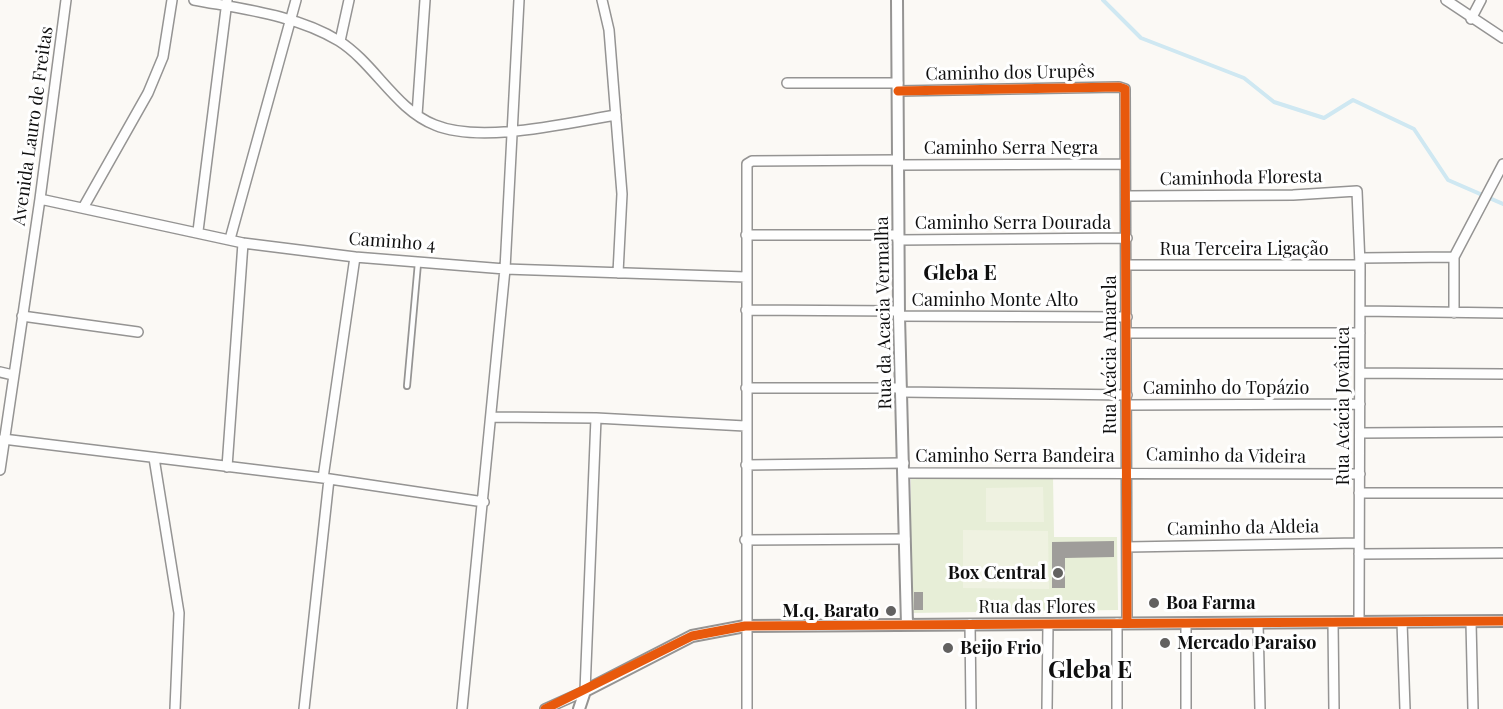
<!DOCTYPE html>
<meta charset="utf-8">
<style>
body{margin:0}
canvas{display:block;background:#fbf9f5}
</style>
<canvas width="1503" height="709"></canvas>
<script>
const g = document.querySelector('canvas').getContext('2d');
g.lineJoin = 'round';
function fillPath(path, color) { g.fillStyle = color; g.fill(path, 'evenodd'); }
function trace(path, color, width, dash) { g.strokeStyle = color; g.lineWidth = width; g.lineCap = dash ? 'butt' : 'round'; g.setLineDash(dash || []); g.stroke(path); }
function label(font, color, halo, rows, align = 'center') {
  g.font = font + ' "Playfair Display",serif'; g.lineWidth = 6; g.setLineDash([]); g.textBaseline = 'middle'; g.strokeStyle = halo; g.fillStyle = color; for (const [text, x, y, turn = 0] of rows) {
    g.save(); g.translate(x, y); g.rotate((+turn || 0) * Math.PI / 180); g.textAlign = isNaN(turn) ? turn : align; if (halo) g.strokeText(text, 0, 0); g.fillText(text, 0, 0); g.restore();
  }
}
fillPath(new Path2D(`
 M911,476H1053L1054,537H1117L1118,610L911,613Z`), '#e7eed7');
fillPath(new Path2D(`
 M1043,487L1044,522H986V488Z
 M963,530L1048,531L1049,589L963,588Z`), '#eff2e1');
trace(new Path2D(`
 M1103,0L1141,38L1244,78L1274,102L1324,118L1353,100L1414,129L1448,180L1503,204`), '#cfe8f2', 4);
fillPath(new Path2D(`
 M1114,541V557L1065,558V588H1052V542Z
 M914,592H923V610H914Z`), '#9f9d9a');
const service = new Path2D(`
 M407,386L418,263`);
const minor = new Path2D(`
 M194,0C242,9 297,15 339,41C374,63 396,110 435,125C481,144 567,123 616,115
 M602,0L609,30L622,194L618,273
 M1446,0L1503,38
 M1471,19L1481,0
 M340,41L349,0
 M787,83H898
 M898,91L1119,87L1125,89L1127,623
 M417,115L425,0
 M898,165L1125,164
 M1127,196L1293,195L1357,191L1360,265L1359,622
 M40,199L243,243L355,257L505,269L746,277
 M83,208L148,93L163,57L172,0
 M198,231L227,1
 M746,235H898
 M230,239L296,0
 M898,240L1127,238
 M1454,257L1503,164
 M1360,258L1454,257V313
 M1127,265H1360
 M746,310L899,311
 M1361,311L1503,313
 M22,316L138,332
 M899,316L1127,317
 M1127,333H1360
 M0,372L13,375
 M1360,373L1503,374
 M746,388H901
 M902,392L1127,395
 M1127,405L1360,404
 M491,417L596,418L745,426
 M1360,433L1503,432
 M3,439L323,478L484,502
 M154,458L179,613L175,709
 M746,465L904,463
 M227,467L243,243
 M0,470L40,199L66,0
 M904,473L1360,474
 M323,478L355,257
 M1359,493H1503
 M745,540L905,539
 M1127,547L1359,543
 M1359,554L1503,553
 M1333,622L1334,709
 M1402,622L1405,709
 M1471,622L1473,709
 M1117,623V709
 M1186,623V709
 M1258,623L1260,709
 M970,624L971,709
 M304,709L329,479
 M462,709L505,269L519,0
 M545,709L585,691L596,418
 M747,709V164L752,161L897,160
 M1047,709L1048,624`);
const tertiary = new Path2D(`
 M897,0L899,316L907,625
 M579,709L585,691L692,636L745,626L1503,621`);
trace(service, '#959493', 8);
trace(minor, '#959493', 12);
trace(tertiary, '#959493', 14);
trace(service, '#fefefe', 4.5);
trace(minor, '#fefefe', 9);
trace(tertiary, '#fefefe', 10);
trace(new Path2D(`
 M898,91L1119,87L1125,89L1127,623
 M545,709L692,636L745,626L1503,621`), '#e8590c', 9);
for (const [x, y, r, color] of [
 [1058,573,6,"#626160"],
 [1154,603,6,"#626160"],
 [891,611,6,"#626160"],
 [1165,643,6,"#626160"],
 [948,648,6,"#626160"]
]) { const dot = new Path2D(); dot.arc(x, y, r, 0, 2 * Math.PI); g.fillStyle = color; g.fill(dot); trace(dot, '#fff', 2); }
label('18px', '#0f0f0f', '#fff', [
 ["Caminho dos Urupês",1010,73,-1],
 ["Avenida Lauro de Freitas",33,126,-82],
 ["Caminho Serra Negra",1011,148],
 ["Caminhoda Floresta",1241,178,-1],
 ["Caminho Serra Dourada",1013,223],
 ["Caminho 4",392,242,4],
 ["Rua Terceira Ligação",1244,249],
 ["Caminho Monte Alto",995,300],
 ["Rua da Acacia Vermalha",884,313,-91],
 ["Rua Acácia Amarela",1110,355,-90],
 ["Caminho do Topázio",1226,388],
 ["Rua Acácia Jovânica",1343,406,-90],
 ["Caminho Serra Bandeira",1015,456],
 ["Caminho da Videira",1226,456,1],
 ["Caminho da Aldeia",1243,528,-1],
 ["Rua das Flores",1037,607]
]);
label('bold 18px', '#0f0f0f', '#fff', [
 ["Box Central",1046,573,"right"],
 ["Boa Farma",1166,603],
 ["M.q. Barato",879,611,"right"],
 ["Mercado Paraiso",1177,643],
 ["Beijo Frio",960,648]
], 'left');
label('bold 21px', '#0f0f0f', '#fff', [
 ["Gleba E",960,273]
]);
label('bold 24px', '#0f0f0f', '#fff', [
 ["Gleba E",1090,671]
]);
</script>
